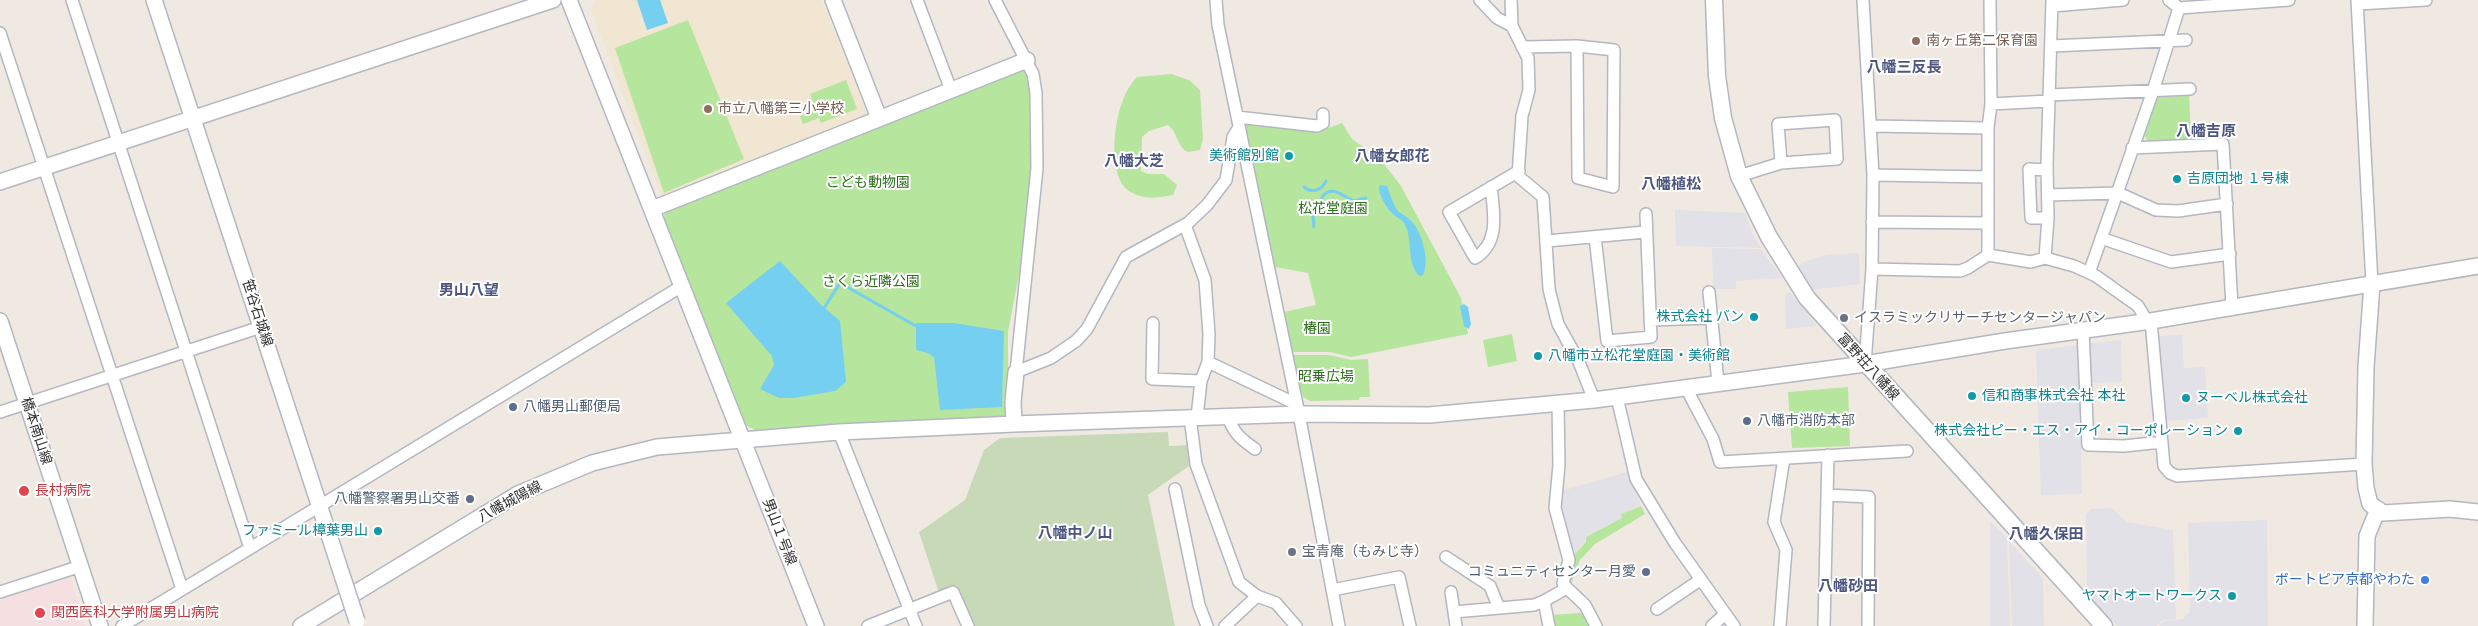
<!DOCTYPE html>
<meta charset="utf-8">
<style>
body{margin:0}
canvas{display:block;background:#efe9e1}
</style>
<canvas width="2478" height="626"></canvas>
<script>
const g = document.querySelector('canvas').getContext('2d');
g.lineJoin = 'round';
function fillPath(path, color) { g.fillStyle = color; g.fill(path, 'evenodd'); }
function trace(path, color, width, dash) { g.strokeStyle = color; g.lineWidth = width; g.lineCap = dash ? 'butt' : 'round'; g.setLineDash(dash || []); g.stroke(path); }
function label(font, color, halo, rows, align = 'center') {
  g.font = font + ' "Fira Sans","Noto Sans JP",sans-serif'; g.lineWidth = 4; g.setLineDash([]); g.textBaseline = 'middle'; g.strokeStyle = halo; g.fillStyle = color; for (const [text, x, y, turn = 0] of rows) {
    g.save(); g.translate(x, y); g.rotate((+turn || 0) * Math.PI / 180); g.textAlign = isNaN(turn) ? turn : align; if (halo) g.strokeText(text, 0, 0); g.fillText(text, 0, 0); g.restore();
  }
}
fillPath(new Path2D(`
 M1675,210L1745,213L1753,235L1761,248L1676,246Z
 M1712,248L1761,249L1782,278L1736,281V289H1713Z
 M1859,253L1860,284L1811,290L1798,266L1806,261L1827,255Z
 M1790,292L1817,326L1786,329L1785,295Z
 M2182,335L2184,368L2205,367L2208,418L2165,421L2159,336Z
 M2121,340L2122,382L2090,383L2089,343Z
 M2079,345L2082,494L2041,495L2036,350Z
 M1627,472L1641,505L1621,514L1622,518L1586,537L1585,541L1574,554L1561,514V491Z
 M2112,508L2127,522L2173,530L2176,619L2163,620L2156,626H2117L2087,592L2086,514L2091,509Z
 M2267,520L2268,626H2159L2164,621L2183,619L2190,611L2188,523Z
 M1990,521L2007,538L2010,626H1990Z
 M2009,541L2043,578L2044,626H2012Z`), '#e3e1e8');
fillPath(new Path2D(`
 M595,0H821L868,115L663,200L590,7L595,4Z`), '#f0e6d1');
fillPath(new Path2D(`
 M70,577L85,626H0V600Z`), '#f5dfe0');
fillPath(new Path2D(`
 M688,20L744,159L664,193L615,48Z
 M1020,67L1029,72L1031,212L1008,332V409L1006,419L755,430L745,425L663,219L666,210Z
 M1171,74L1189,80L1200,90L1203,139L1200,150L1188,152C1177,148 1178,132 1168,125L1149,131L1142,137L1141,171L1148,174H1164L1177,185L1173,195C1157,198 1143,200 1129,191C1107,177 1114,120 1123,100C1126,91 1131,84 1137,77Z
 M846,80L857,109L821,123L819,118L803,124L800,116L816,110L810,94Z
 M2189,92L2191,141L2149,142L2143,134L2157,93Z
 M1245,123L1322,130L1342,123L1352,139L1380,159L1401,186L1461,298L1468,334L1351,357L1330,352H1292L1284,312L1316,305L1308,273L1275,267Z
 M1512,334L1517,361L1488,367L1483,340Z
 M1290,355H1329L1351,360L1368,359L1370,397H1360L1359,400L1310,401L1300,395Z
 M1848,387L1850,446L1792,448L1788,392Z
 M1641,506L1645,514L1595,544L1580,560L1570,587L1567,584L1574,555L1586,542V537L1622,518L1621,514Z
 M1581,613L1589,626H1552L1551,615Z`), '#b6e59e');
fillPath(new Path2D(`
 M1168,432L1169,446L1189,445L1193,463L1148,495L1175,626H975L957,585L939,593L919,532L965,500L984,450L1000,438Z`), '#c8d9b8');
fillPath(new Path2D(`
 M637,0H660L668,23L647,30Z
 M1380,185L1387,186C1390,193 1393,205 1398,211C1402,215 1409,217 1413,223C1422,234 1430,261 1423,275L1420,276C1406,266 1413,239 1405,225C1403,220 1398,218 1394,215C1388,210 1376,192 1380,185Z
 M780,261L821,305L840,321L846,382L835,391L793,398H779L760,389L774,365L772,356L726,303Z
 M1464,304L1468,307L1471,324L1469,329L1464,326L1460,306Z
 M916,323H953L1004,331L1002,407L940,410L934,357L928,353L916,350Z`), '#75cff0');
trace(new Path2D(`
 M1304,187C1312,194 1322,190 1326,181
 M1314,227L1312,205L1322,204V197C1332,184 1342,196 1354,201L1366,198
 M824,308L840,283L916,326`), '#75cff0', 3);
const minor = new Path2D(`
 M72,0L250,548
 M917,0L951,90
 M995,0L1033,74L1036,93L1037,168L1016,372L1051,358L1076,341L1087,329L1126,257L1188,223L1207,205L1226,180L1233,137L1239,127
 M1216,0L1218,25L1299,414L1339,626
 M1480,0L1497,18L1512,26
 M1511,0L1512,26L1528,58L1529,90L1522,116L1518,176L1543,197L1549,289L1555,313L1558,324L1579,362L1594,400
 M1863,0L1873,175L1872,269L1865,364
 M2169,0L2179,8L2289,0
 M2357,0L2372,284
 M2358,4L2426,0
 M2053,6L2123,0
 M0,33L182,589
 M2051,46L2186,40
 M1522,47L1577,46L1614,50L1613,187L1578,178L1577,46
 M2049,95L2190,89
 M1991,104L2049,101
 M1237,117L1317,126L1323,123V114
 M1871,126L1988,128
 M2132,148L2223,144L2232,307
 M2047,170L2029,169L2031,218H2048
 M1873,175L1988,177
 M1739,176L1781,163L1837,159L1835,120L1778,124L1781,163
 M1491,187C1494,213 1500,243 1475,258L1449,212L1519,171
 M2048,195L2118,193L2156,210L2178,211L2227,204
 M1872,222L1988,223
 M1185,225L1205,280L1209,334L1208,362L1201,381L1197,417
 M1595,237L1607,341L1651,337L1646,214
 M2101,238L2171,262L2230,254
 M1547,241L1645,232
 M1988,255V128L1991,104L1990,0
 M2045,258L2048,218L2047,164L2052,0
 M1872,269L1960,271L1968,268L1988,255L2031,262L2045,258L2074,266L2096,276L2138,306L2147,321
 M2089,273L2153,91L2179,8
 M1709,292L1718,383
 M1650,320L1711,318
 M2151,321L2164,466L2170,473L2177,476L2364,464
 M1153,323L1152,379L1201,381
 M2083,330L2088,445L2124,446L2162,442
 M1208,362L1296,404
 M1686,388L1713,439L1720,462L1907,451
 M1617,397L1636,479L1675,543L1734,626
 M1558,403L1559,465L1555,508L1569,560L1563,583L1567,588
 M0,412L261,327
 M1228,416C1233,433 1241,439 1255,449
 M1190,417L1196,464L1239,582L1257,596L1276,603L1296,626
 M839,432L916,626
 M1175,489L1199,605L1207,626
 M1827,495L1869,497L1868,626
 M1446,557L1490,586L1499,608
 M1332,590L1399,577L1410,626
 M0,592L81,566
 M1451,592L1454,612
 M1657,609L1700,580
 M122,626L682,286
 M868,626L953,592L968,626
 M1225,626L1257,596
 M1456,626L1454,612L1534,605L1544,601
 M1549,626L1544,601L1567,588L1585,605L1596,626
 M1712,626L1724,615
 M1780,626L1786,550L1774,522L1784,458
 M1824,626L1828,455`);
const tertiary = new Path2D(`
 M154,0L343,578
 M569,0L816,626
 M833,0L879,118
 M0,182L553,0
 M652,209L1027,60
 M2372,284L2366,367L2364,464L2366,488L2370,504L2383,513L2450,509L2478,512
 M0,321L100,626
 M1014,424L1013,402L1016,372
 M301,626L518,494L592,463L657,447L839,432L1014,424L1299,414L1429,415L1594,400L1865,364L2005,341L2151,321L2478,266
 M2365,626L2367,536L2378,509`);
const secondary = new Path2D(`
 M1714,0L1717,76L1723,118L1739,176L1769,237L1807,298L2104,626`);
trace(minor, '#b4b7c1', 14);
trace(tertiary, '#b4b7c1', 18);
trace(secondary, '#b4b7c1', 19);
trace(minor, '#fff', 11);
trace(tertiary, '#fff', 15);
trace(secondary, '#fff', 16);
const tertiaryBridge = new Path2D(`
 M343,578L357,621`);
trace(tertiaryBridge, '#b4b7c1', 18, []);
trace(tertiaryBridge, '#fff', 15);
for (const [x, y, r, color] of [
 [1916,41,5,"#8d6e63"],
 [708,109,5,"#8d6e63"],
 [1289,156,5,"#0f9aa8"],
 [2177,179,5,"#0f9aa8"],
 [1754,317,5,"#0f9aa8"],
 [1844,318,5,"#6b7280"],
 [1538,356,5,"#0f9aa8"],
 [1972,396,5,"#0f9aa8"],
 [2186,398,5,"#0f9aa8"],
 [513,407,5,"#5c6f8a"],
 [1747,421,5,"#5c6f8a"],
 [2238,431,5,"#0f9aa8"],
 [24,491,6,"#e0444e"],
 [470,499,5,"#5c6f8a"],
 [378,531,5,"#0f9aa8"],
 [1292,552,5,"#6b7280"],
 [1646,572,5,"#5c6f8a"],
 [2425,580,5,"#3f7fe0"],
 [2232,596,5,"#0f9aa8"],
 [40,613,6,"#e0444e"]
]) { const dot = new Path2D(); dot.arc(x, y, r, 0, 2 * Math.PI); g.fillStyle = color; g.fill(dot); trace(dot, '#fff', 2); }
label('14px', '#785e54', '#fff', [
 ["南ヶ丘第二保育園",1926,41],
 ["市立八幡第三小学校",718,109]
], 'left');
label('14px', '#0d838f', '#fff', [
 ["美術館別館",1279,156],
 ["吉原団地 １号棟",2187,179,"left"],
 ["株式会社 バン",1744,317],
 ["八幡市立松花堂庭園・美術館",1548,356,"left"],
 ["信和商事株式会社 本社",1982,396,"left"],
 ["ヌーベル株式会社",2196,398,"left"],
 ["株式会社ピー・エス・アイ・コーポレーション",2228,431],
 ["ファミール樟葉男山",368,531],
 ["ヤマトオートワークス",2222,596]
], 'right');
label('14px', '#2c6e1b', '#fff', [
 ["こども動物園",868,183],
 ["松花堂庭園",1333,209],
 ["さくら近隣公園",871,282],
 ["椿園",1317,329],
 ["昭乗広場",1326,377]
]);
label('14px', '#2e2e2e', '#fff', [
 ["笹谷石城線",257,313,72],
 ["富野荘八幡線",1868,367,48],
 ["橋本南山線",36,431,72],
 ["八幡城陽線",510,502,-28],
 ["男山１号線",779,532,69]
]);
label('14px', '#5b616d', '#fff', [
 ["イスラミックリサーチセンタージャパン",1854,318],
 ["宝青庵（もみじ寺）",1302,552]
], 'left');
label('14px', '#4e5e75', '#fff', [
 ["八幡男山郵便局",523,407],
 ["八幡市消防本部",1757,421],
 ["八幡警察署男山交番",460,499,"right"],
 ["コミュニティセンター月愛",1636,572,"right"]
], 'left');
label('14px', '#be3a42', '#fff', [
 ["長村病院",35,491],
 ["関西医科大学附属男山病院",51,613]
], 'left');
label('14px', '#366cbe', '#fff', [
 ["ボートピア京都やわた",2415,580]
], 'right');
label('bold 15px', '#4d5680', '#fff', [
 ["八幡三反長",1904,68],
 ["八幡吉原",2206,132],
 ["八幡女郎花",1392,157],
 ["八幡大芝",1134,162],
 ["八幡植松",1671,185],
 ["男山八望",469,291],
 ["八幡中ノ山",1075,534],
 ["八幡久保田",2046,535],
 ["八幡砂田",1848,587]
]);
</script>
